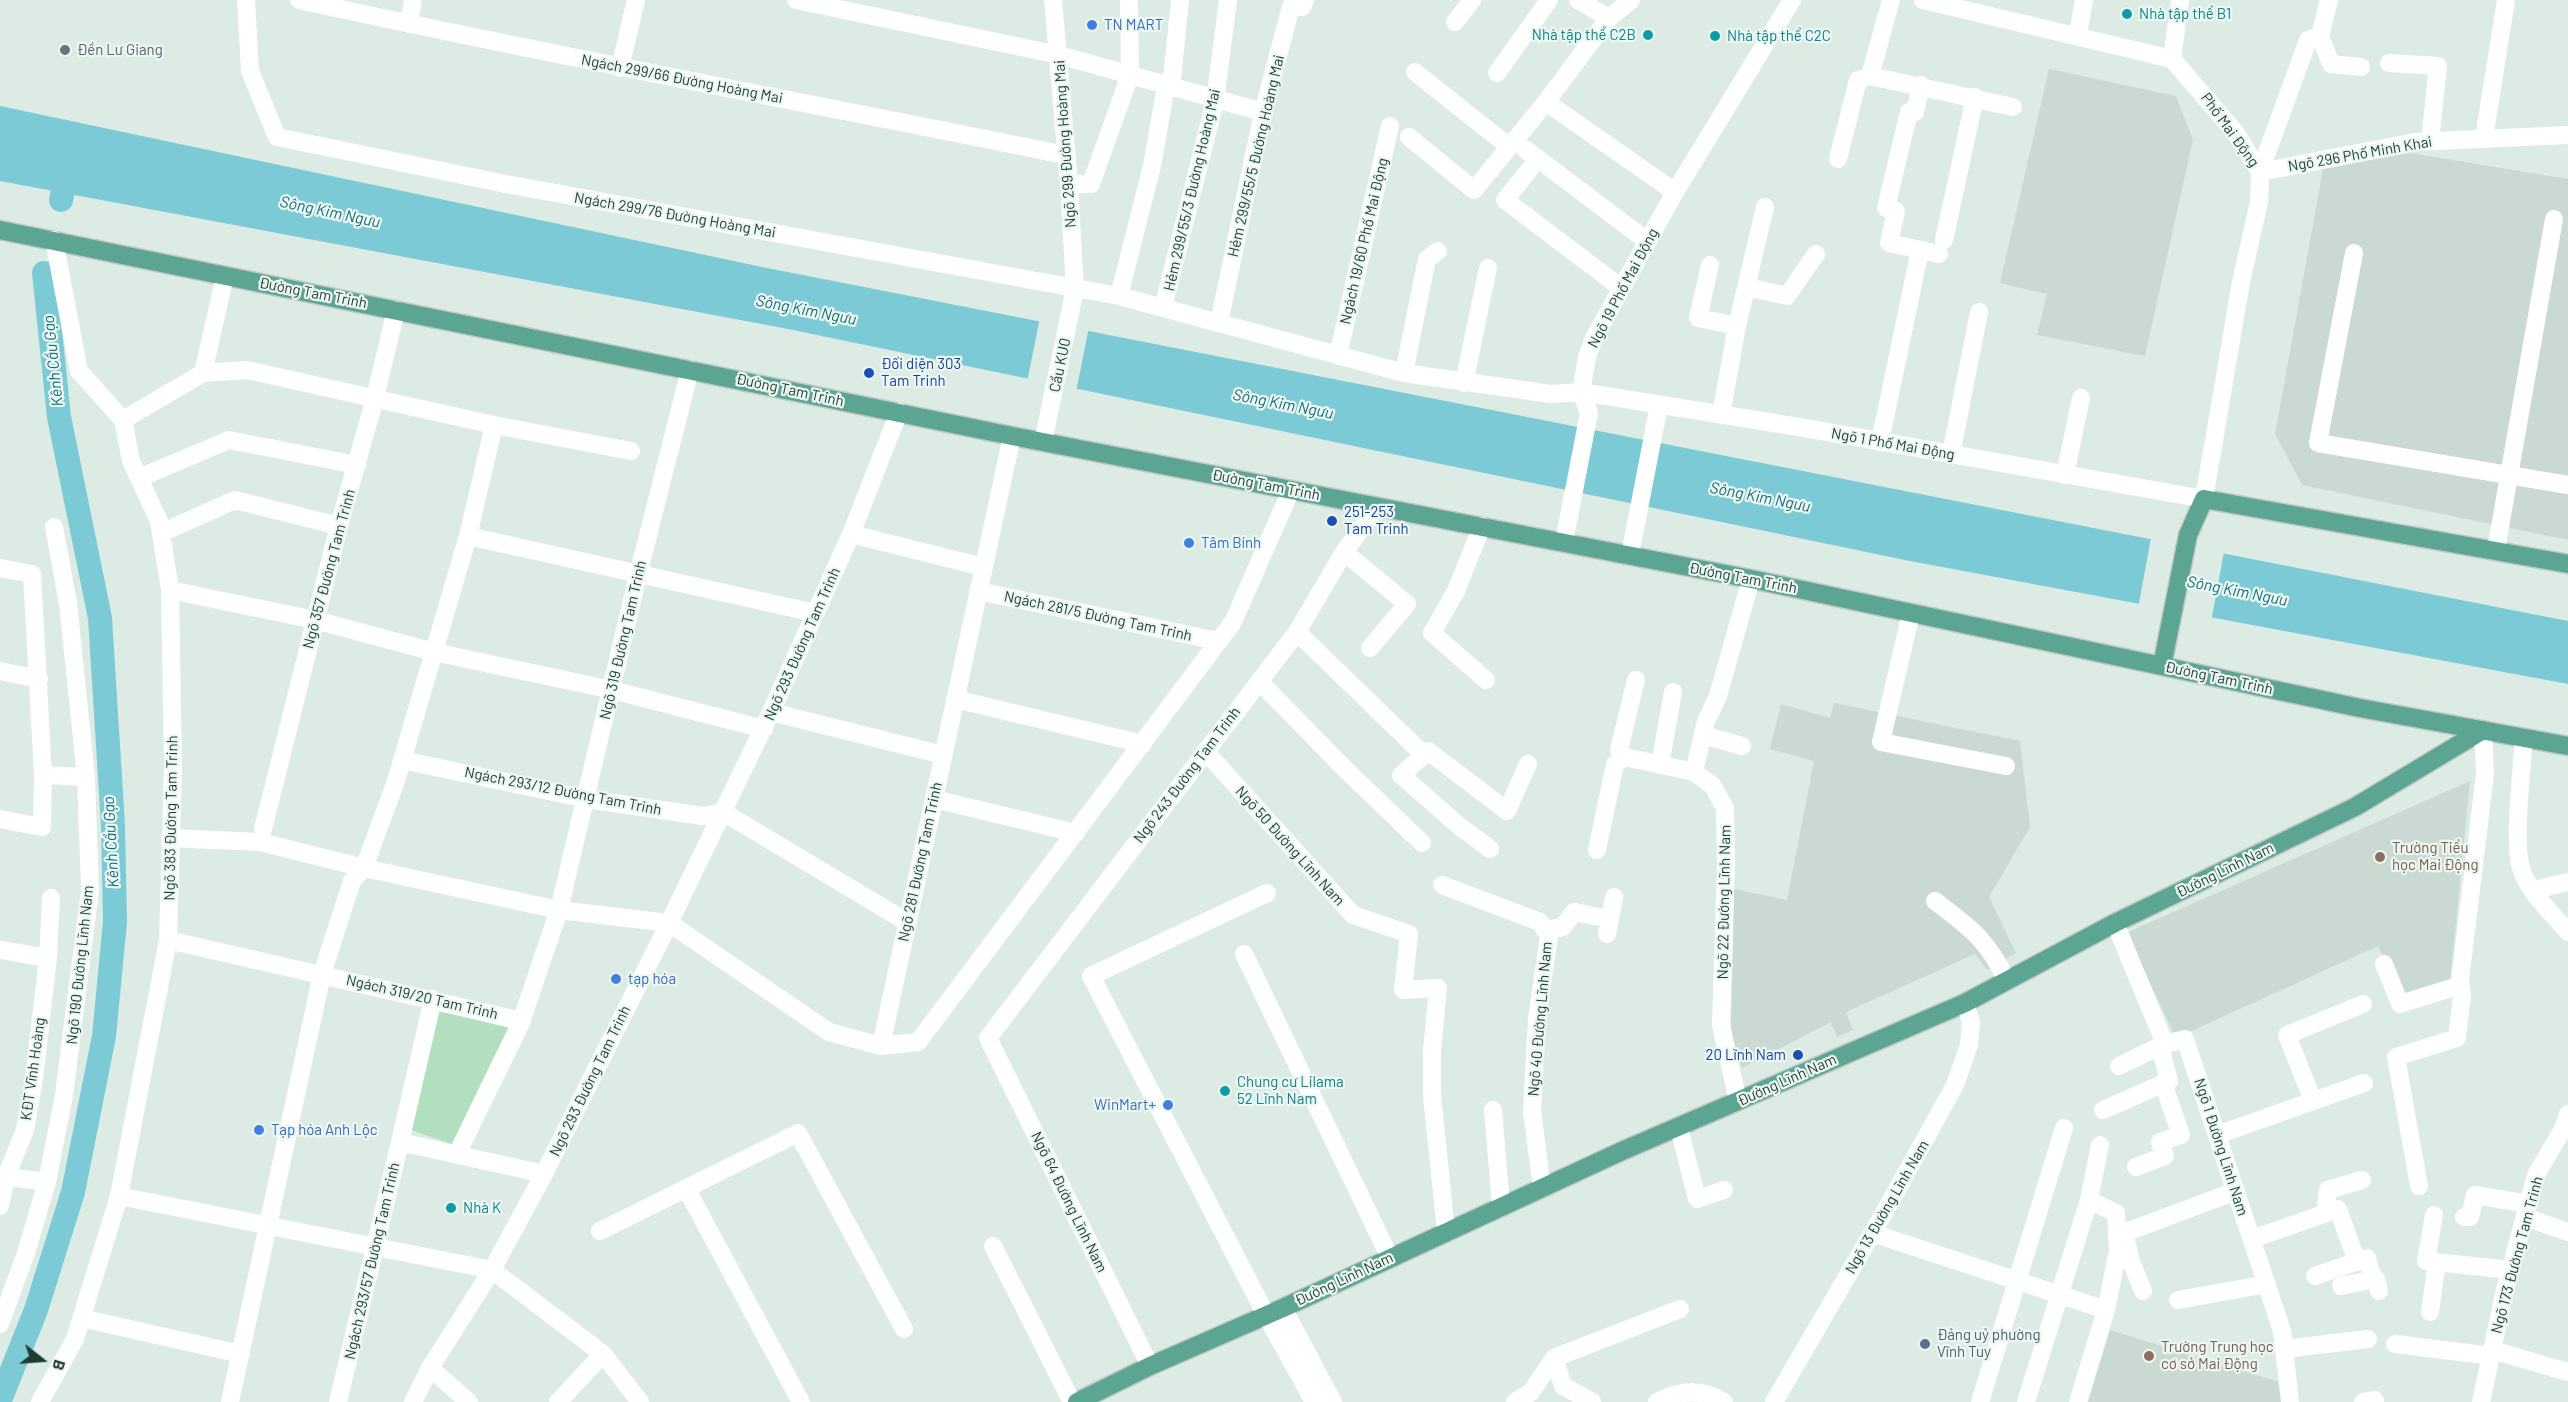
<!DOCTYPE html>
<meta charset="utf-8">
<style>
body{margin:0}
#map{position:relative;width:2568px;height:1402px;overflow:hidden;background:#dcebe4;font-family:Barlow,sans-serif}
canvas{display:block}
.north{position:absolute;left:12px;top:1330px;width:60px;height:60px;-webkit-text-stroke:4px #edf7f2;paint-order:stroke;rotate:107deg;font-size:16px;font-weight:700;line-height:24px;text-align:center;color:#1d3b33}
.north::after{content:'';display:block;margin:auto;width:21px;height:27px;background:#1d3b33;clip-path:polygon(50% 0,100% 100%,50% 72%,0 100%)}
</style>
<div id="map">
<canvas width="2568" height="1402"></canvas>
<div class="north">B</div>
</div>
<script>
const g = document.querySelector('canvas').getContext('2d');
g.lineJoin = 'round';
function fillPath(path, color) { g.fillStyle = color; g.fill(path, 'evenodd'); }
function trace(path, color, width, dash) { g.strokeStyle = color; g.lineWidth = width; g.lineCap = dash ? 'butt' : 'round'; g.setLineDash(dash || []); g.stroke(path); }
function label(font, color, halo, rows, align = 'center') {
  g.font = font + ' Barlow,sans-serif'; g.lineWidth = 4.5; g.setLineDash([]); g.textBaseline = 'middle'; g.strokeStyle = halo; g.fillStyle = color; for (const [text, x, y, turn = 0] of rows) {
    g.save(); g.translate(x, y); g.rotate((+turn || 0) * Math.PI / 180); g.textAlign = isNaN(turn) ? turn : align; if (halo) g.strokeText(text, 0, 0); g.fillText(text, 0, 0); g.restore();
  }
}
fillPath(new Path2D(`
 M2049,69L2176,96L2193,140L2145,356L2037,335L2047,294L2000,283Z
 M2410,153L2568,179V540L2302,485L2275,434L2323,169Z
 M1834,703L2020,741L2030,827L1989,897L2016,953L1987,970L1975,954L1846,1012L1853,1030L1837,1037L1831,1022L1742,1068L1731,1036L1734,889L1787,900L1814,761L1770,749L1781,704L1830,718Z
 M2470,781L2450,983L2403,999L2378,946L2176,1038L2126,933Z
 M2110,1330L2282,1383L2283,1402H2088Z`), '#cadad3');
fillPath(new Path2D(`
 M438,1010L508,1028L452,1144L411,1130Z`), '#b2dfbe');
fillPath(new Path2D(`
 M0,106L767,268L2568,621V684L1910,561L783,328L0,181Z`), '#7dcad7');
fillPath(new Path2D(`
 M1040,318L1089,327L1076,392L1027,382Z
 M2151,538L2224,552L2211,622L2138,608Z`), '#dcebe4');
trace(new Path2D(`
 M61,200L69,163
 M0,1400L36,1310L73,1192L104,1036L115,922L113,825L100,618L59,417L44,273`), '#7dcad7', 24);
const major = new Path2D(`
 M0,230L1012,436L1751,579L2360,708L2568,746
 M2162,666L2188,535L2204,499L2568,564
 M1077,1402L1150,1366L1283,1308L1622,1151L1965,1003L2115,923L2355,807L2483,730`);
trace(major, '#c0c8c6', 21);
trace(new Path2D(`
 M246,0L250,71L277,137L506,184L1119,296L1404,373L1551,394L1581,392L1619,398L1805,428L2204,499L2241,282L2259,202L2260,172L2235,132L2172,59L1923,0
 M299,0C553,56 810,103 1065,155
 M796,0L1059,55L1263,112
 M1578,0L1609,18
 M1891,0L1870,76L2013,107
 M1455,22L1472,0
 M409,24L413,0
 M2078,35L2084,0
 M2320,36L2331,64L2361,67
 M2172,59L2180,0
 M2389,63L2438,66L2430,141
 M620,68L636,0
 M1415,72L1508,146
 M1497,73L1549,0
 M1921,85L1915,112H1909L1886,208L1896,211L1889,243L1939,254
 M1171,88L1180,0
 M1546,102L1675,192
 M1409,137L1474,190L1546,102L1609,18L1631,0
 M2484,138L2506,0
 M1525,149L1647,241
 M1838,159L1858,80L1870,76
 M1530,169L1505,200L1620,287
 M2260,172L2415,142L2568,135
 M2260,172L2308,40L2320,36L2329,0
 M1069,184H1091L1130,75L1129,0
 M1944,240L1975,97
 M2354,253L2318,443L2568,485
 M1710,265L1698,318L1737,326L1721,415
 M1747,287L1787,296L1816,254
 M1119,296L1152,166L1166,86
 M1163,308L1215,101L1228,0
 M1219,323L1263,112L1291,7H1302L1305,0
 M1737,326L1765,207
 M1338,356L1390,126
 M203,373L247,370L494,425L631,451
 M1404,373L1427,259L1438,251
 M1464,383L1488,268
 M123,420L203,373L225,276
 M1043,442L1075,289L1069,184L1053,0
 M1880,442L1920,250
 M1951,455L1979,312
 M2065,475L2081,398
 M139,478L229,440L357,465
 M1482,526L1456,591L1432,633L1486,680
 M161,533L235,500L339,526
 M851,534L983,567
 M468,536L815,613
 M1564,542L1589,413L1581,392L1587,357L1594,338L1675,192L1792,0
 M2496,550L2554,219
 M1344,552L1407,604L1370,648
 M1630,555L1659,405
 M0,568L32,574L43,775L42,827L0,819
 M170,590L315,620L434,652L612,690L764,729
 M978,591L1218,641
 M1911,613L1881,742L2006,766
 M1297,632L1424,755L1401,775L1458,825L1490,849
 M0,671L39,679
 M1636,680L1619,750L1625,757L1694,772
 M1259,681L1344,768L1422,843
 M955,699L1143,744
 M771,712L943,755
 M1703,735L1742,746
 M2524,738C2522,769 2513,841 2521,868C2528,892 2553,914 2568,932
 M1205,751L1353,915L1409,934L1403,990L1438,988L1432,1051V1096L1446,1231
 M1424,755L1428,751L1507,811L1528,764
 M402,760L586,799L703,816L723,812L907,922
 M1660,765L1673,692
 M43,775L86,777
 M934,799L1076,833
 M263,829L339,526L375,398L396,310
 M170,838L260,842L364,868L559,910L669,923L829,1032L881,1046L918,1042L1233,622L1291,490
 M1597,850L1615,764L1625,757
 M1442,885L1540,922L1549,936L1537,1019L1532,1111L1542,1188
 M2534,890L2568,882
 M1267,893L1091,976L1266,1315L1314,1402
 M1935,901C1970,928 1986,938 2006,979
 M2115,923L2165,1044L2185,1039L2282,1331L2290,1402
 M1545,930L1563,927L1574,912L1610,919
 M1607,934L1614,897
 M168,940L522,1021
 M0,950L48,958
 M1244,954L1390,1258
 M2384,964L2400,1004L2461,985
 M881,1046L1012,436
 M2119,1066L2160,1046
 M1738,1101L1721,1025L1726,863L1725,808L1713,786L1694,772L1706,721L1718,696L1751,579
 M2313,1101L2287,1035L2363,1004
 M1493,1110L1501,1206
 M2103,1110L2169,1081L2160,1046L2165,1044
 M1679,1128L1697,1199L1724,1190
 M2217,1135L2364,1083
 M400,1142L433,999
 M457,1154L520,1025L559,910L638,575L690,370
 M2136,1167L2165,1156L2160,1142L2181,1135L2163,1083
 M0,1176L47,1182
 M2419,1186L2396,1057L2457,1038L2462,995L2460,980L2485,774L2483,730
 M686,1188L801,1402
 M119,1196L492,1270L603,1354L640,1402
 M0,1206L6,1177L25,1130L34,1079L48,958L51,898
 M2325,1213L2328,1190L2362,1180
 M2434,1215L2426,1261L2510,1270
 M2464,1217H2470L2475,1195L2529,1204
 M2525,1217L2568,1232
 M600,1231L798,1133L904,1329
 M1872,1233L2106,1310
 M2252,1239L2338,1209L2357,1262
 M993,1246L1072,1402
 M2315,1276L2367,1258L2373,1279
 M2341,1286L2376,1279L2379,1291
 M2143,1291L2131,1261L2124,1233L2236,1191
 M2178,1300L2267,1284
 M1283,1308L1333,1402
 M2430,1312L2437,1262
 M81,1318L241,1354
 M0,1324L25,1256L47,1182L64,1095L90,890L86,777L68,603L54,527
 M2395,1344L2491,1356
 M2284,1349L2368,1339
 M2492,1350L2568,1372
 M1150,1366L988,1038L1297,632L1344,552L1377,507
 M430,1368L469,1402
 M40,1402L75,1339L119,1196L168,940L173,766L170,590L159,521L131,461L123,420L79,371L54,240
 M230,1402L322,974L352,881L364,868L396,781L468,536L494,425
 M338,1402L400,1142L544,1174
 M413,1402L430,1368L492,1270L544,1174L669,923L771,712L851,534L899,412
 M558,1402L603,1354
 M1515,1402L1531,1392L1554,1358
 M1592,1402L1563,1386L1554,1358L1680,1309
 M1657,1402C1680,1390 1702,1388 1724,1402
 M1774,1402L1884,1213L1955,1085L1969,1045L1971,1022L1965,1003
 M1980,1402L2064,1128
 M2026,1402L2089,1200L2100,1145
 M2078,1402L2106,1310L2118,1251L2116,1213L2089,1200
 M2363,1402L2375,1400
 M2481,1402L2504,1294L2536,1175L2563,1129L2568,1114`), '#fff', 18);
trace(major, '#5ba592', 18);
for (const [x, y, r, color] of [
 [2127,14,6,"#0f9aa8"],
 [1092,25,6,"#3f7fe0"],
 [1648,35,6,"#0f9aa8"],
 [1715,36,6,"#0f9aa8"],
 [65,50,6,"#6b7280"],
 [869,373,6,"#1a4fb4"],
 [1332,521,6,"#1a4fb4"],
 [1189,543,6,"#3f7fe0"],
 [2380,857,6,"#8d6e63"],
 [616,979,6,"#3f7fe0"],
 [1798,1055,6,"#1a4fb4"],
 [1225,1091,6,"#0f9aa8"],
 [1168,1105,6,"#3f7fe0"],
 [259,1130,6,"#3f7fe0"],
 [451,1208,6,"#0f9aa8"],
 [1925,1344,6,"#5c6f8a"],
 [2149,1356,6,"#8d6e63"]
]) { const dot = new Path2D(); dot.arc(x, y, r, 0, 2 * Math.PI); g.fillStyle = color; g.fill(dot); trace(dot, '#edf7f2', 2); }
label('15px', '#0d838f', '#edf7f2', [
 ["Nhà tập thể B1",2139,14],
 ["Nhà tập thể C2B",1636,35,"right"],
 ["Nhà tập thể C2C",1727,36],
 ["Chung cư Lilama",1237,1082],
 ["52 Lĩnh Nam",1237,1099],
 ["Nhà K",463,1208]
], 'left');
label('15px', '#366cbe', '#edf7f2', [
 ["TN MART",1104,25],
 ["Tâm Bính",1201,543],
 ["tạp hóa",628,979],
 ["WinMart+",1156,1105,"right"],
 ["Tạp hóa Anh Lộc",271,1130]
], 'left');
label('15px', '#5b616d', '#edf7f2', [
 ["Đền Lư Giang",77,50]
], 'left');
label('15px', '#1d3b33', '#edf7f2', [
 ["Ngách 299/66 Đường Hoàng Mai",682,79,11],
 ["Phố Mai Động",2230,130,54],
 ["Ngõ 299 Đường Hoàng Mai",1065,144,-94],
 ["Ngõ 296 Phố Minh Khai",2360,154,-10],
 ["Hẻm 299/55/5 Đường Hoàng Mai",1256,156,-77],
 ["Hẻm 299/55/3 Đường Hoàng Mai",1192,190,-77],
 ["Ngách 299/76 Đường Hoàng Mai",675,215,10],
 ["Ngách 19/60 Phố Mai Động",1364,241,-77],
 ["Ngõ 19 Phố Mai Động",1623,288,-62],
 ["Đường Tam Trinh",313,293,11],
 ["Cầu KU0",1060,365,-78],
 ["Đường Tam Trinh",790,390,12],
 ["Ngõ 1 Phố Mai Động",1893,444,10],
 ["Đường Tam Trinh",1266,485,11],
 ["Ngõ 357 Đường Tam Trinh",329,569,-75],
 ["Đường Tam Trinh",1743,578,11],
 ["Ngách 281/5 Đường Tam Trinh",1098,616,12],
 ["Ngõ 319 Đường Tam Trinh",623,640,-77],
 ["Ngõ 293 Đường Tam Trinh",802,644,-66],
 ["Đường Tam Trinh",2219,678,12],
 ["Ngõ 243 Đường Tam Trinh",1187,775,-53],
 ["Ngách 293/12 Đường Tam Trinh",563,791,11],
 ["Ngõ 383 Đường Tam Trinh",171,818,-89],
 ["Ngõ 50 Đường Lĩnh Nam",1290,846,48],
 ["Ngõ 281 Đường Tam Trinh",920,862,-78],
 ["Đường Lĩnh Nam",2225,870,-26],
 ["Ngõ 22 Đường Lĩnh Nam",1724,902,-89],
 ["Ngõ 190 Đường Lĩnh Nam",80,965,-84],
 ["Ngách 319/20 Tam Trinh",422,997,13],
 ["Ngõ 40 Đường Lĩnh Nam",1540,1019,-85],
 ["KĐT Vĩnh Hoàng",33,1069,-82],
 ["Đường Lĩnh Nam",1787,1080,-24],
 ["Ngõ 293 Đường Tam Trinh",590,1081,-64],
 ["Ngõ 1 Đường Lĩnh Nam",2221,1147,72],
 ["Ngõ 64 Đường Lĩnh Nam",1069,1202,64],
 ["Ngõ 13 Đường Lĩnh Nam",1887,1207,-60],
 ["Ngõ 173 Đường Tam Trinh",2517,1255,-75],
 ["Ngách 293/57 Đường Tam Trinh",372,1261,-77],
 ["Đường Lĩnh Nam",1344,1279,-25]
]);
label('15px', '#164399', '#edf7f2', [
 ["Đối diện 303",881,364],
 ["Tam Trinh",881,381],
 ["251-253",1344,512],
 ["Tam Trinh",1344,529],
 ["20 Lĩnh Nam",1786,1055,"right"]
], 'left');
label('15px', '#785e54', '#edf7f2', [
 ["Trường Tiểu",2392,848],
 ["học Mai Động",2392,865],
 ["Trường Trung học",2161,1347],
 ["cơ sở Mai Động",2161,1364]
], 'left');
label('15px', '#4e5e75', '#edf7f2', [
 ["Đảng uỷ phường",1937,1335],
 ["Vĩnh Tuy",1937,1352]
], 'left');
label('italic 16px', '#116c7d', '#edf7f2', [
 ["Sông Kim Ngưu",330,212,12],
 ["Sông Kim Ngưu",806,310,11],
 ["Kênh Cầu Gạo",53,361,-96],
 ["Sông Kim Ngưu",1283,404,11],
 ["Sông Kim Ngưu",1760,497,11],
 ["Sông Kim Ngưu",2237,591,11],
 ["Kênh Cầu Gạo",111,842,-93]
]);
</script>
